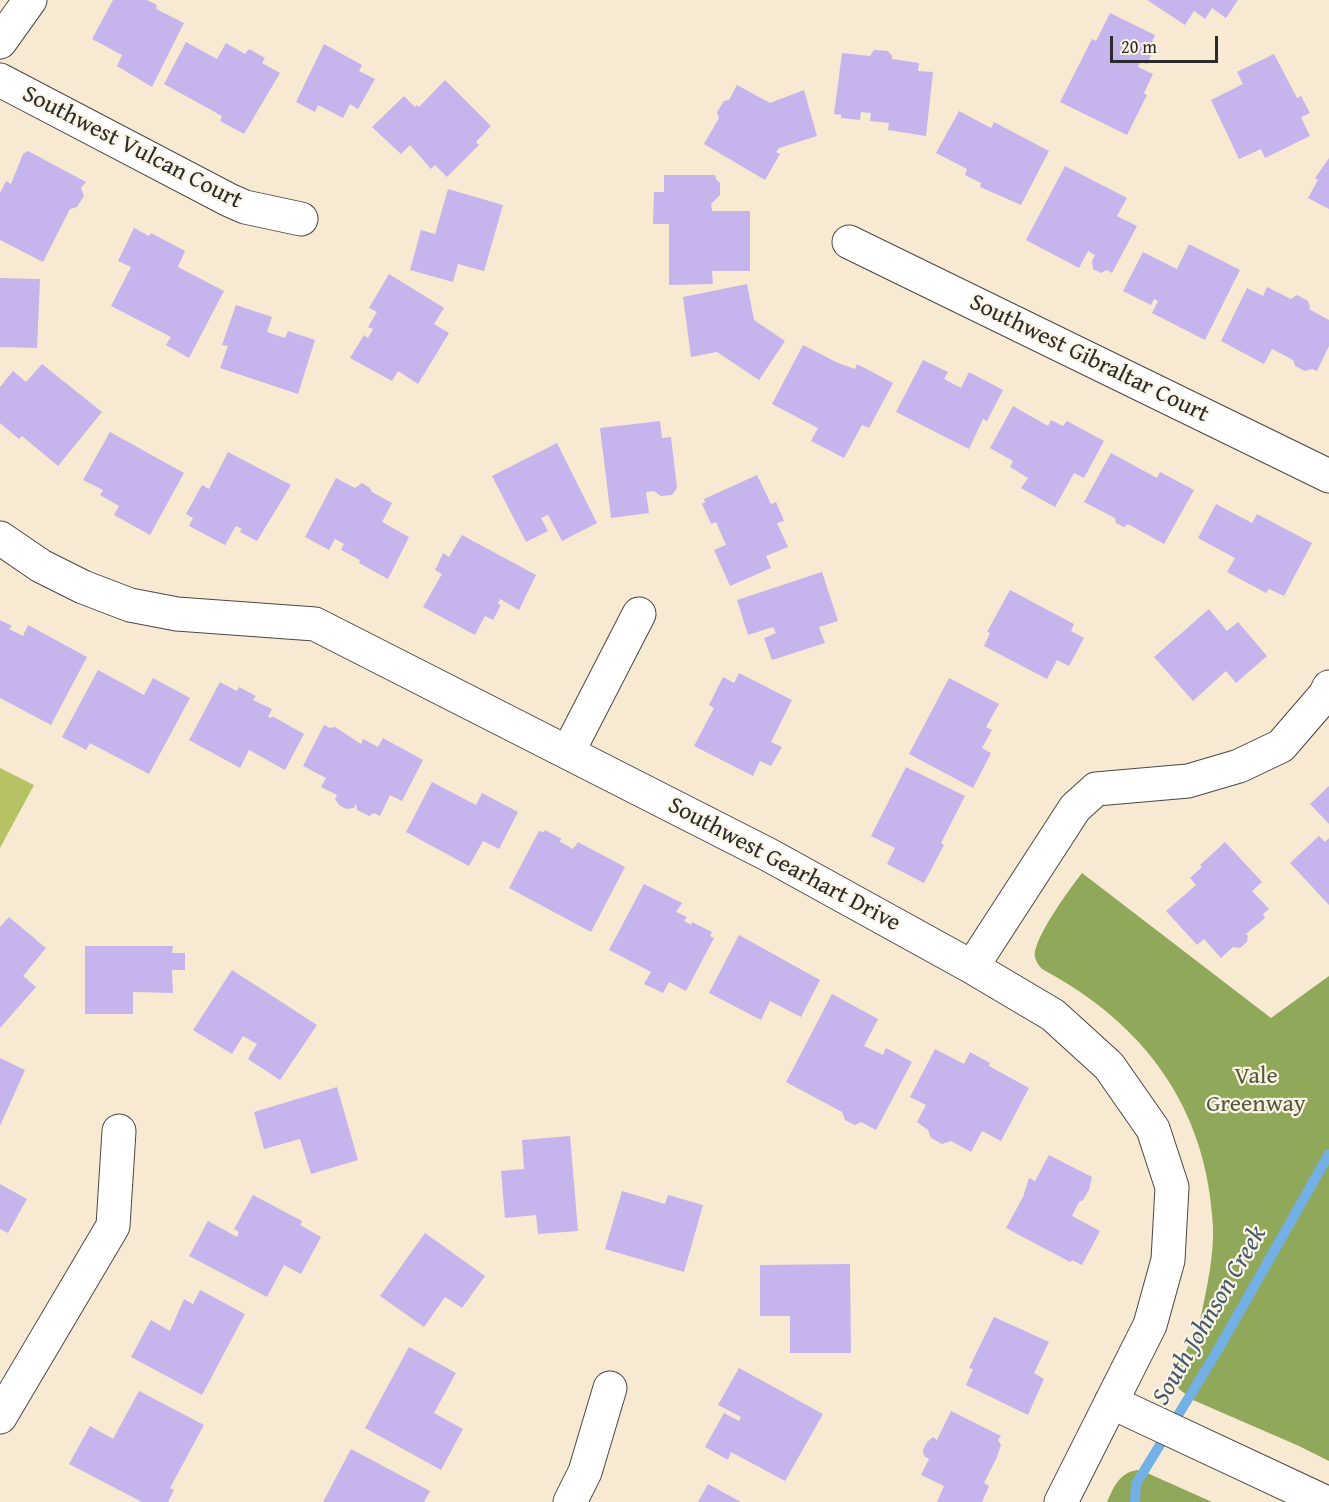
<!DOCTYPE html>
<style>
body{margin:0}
#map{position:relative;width:1329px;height:1502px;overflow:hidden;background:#f8e9d2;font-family:"Gentium Book Plus",serif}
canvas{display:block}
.scale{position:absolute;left:1110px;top:36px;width:108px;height:27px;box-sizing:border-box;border:3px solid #2b2b2b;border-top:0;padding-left:8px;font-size:18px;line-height:21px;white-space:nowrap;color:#2b2b2b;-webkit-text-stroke:4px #fcf5e5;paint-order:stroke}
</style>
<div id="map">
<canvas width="1329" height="1502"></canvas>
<div class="scale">20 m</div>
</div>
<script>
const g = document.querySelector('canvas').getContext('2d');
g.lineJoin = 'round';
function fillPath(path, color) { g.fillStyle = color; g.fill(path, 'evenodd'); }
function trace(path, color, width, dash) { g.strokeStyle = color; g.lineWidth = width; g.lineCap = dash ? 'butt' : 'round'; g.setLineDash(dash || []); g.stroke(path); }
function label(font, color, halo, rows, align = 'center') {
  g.font = font + ' "Gentium Book Plus",serif'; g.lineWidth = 4.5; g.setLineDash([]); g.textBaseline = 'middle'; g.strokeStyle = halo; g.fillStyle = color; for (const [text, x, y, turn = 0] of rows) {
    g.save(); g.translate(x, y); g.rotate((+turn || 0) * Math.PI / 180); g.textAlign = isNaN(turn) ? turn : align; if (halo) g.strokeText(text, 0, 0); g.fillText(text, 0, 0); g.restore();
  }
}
fillPath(new Path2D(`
 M0,768L34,785L0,848Z`), '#b6c264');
fillPath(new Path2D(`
 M1082,873L1271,1018L1329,976V1461L1299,1446L1193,1400L1179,1389C1171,1368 1196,1338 1201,1316C1207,1287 1214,1256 1213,1226C1207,1108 1145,1024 1042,969C1039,966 1036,962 1035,957C1032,940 1071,887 1082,873Z
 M1137,1470L1145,1472L1212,1502H1107C1114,1487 1119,1473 1137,1470Z`), '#90a85a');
trace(new Path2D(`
 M1135,1502L1136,1484L1219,1348L1329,1154`), '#73b0e5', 10);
fillPath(new Path2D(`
 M113,0H147L157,5L156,9L184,23L152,87L117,66L122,55L92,39Z
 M1147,0H1238L1226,18L1212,8L1205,19L1194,11L1185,25Z
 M1110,13L1155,35L1150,47L1154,49L1147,64L1141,61L1138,67L1153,74L1144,93L1147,95L1127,135L1060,102L1092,39L1096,41Z
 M186,42L217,59L226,43L245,54L249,49L265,58L262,63L280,73L244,134L220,121L222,116L164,84Z
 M324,44L362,65L359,71L375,79L358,109L350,104L343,118L318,105L315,112L296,102Z
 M874,50L888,51L892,56V59L919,63L918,71L933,72L926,136L888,130L889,123L870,121L871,113L861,112L860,120L841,118V115L834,114L842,53L870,56Z
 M1274,54L1297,98L1301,96L1310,113L1301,117L1310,136L1265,158L1261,149L1239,159L1211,100L1243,84L1237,72Z
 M445,80L491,126L476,142L479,145L447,177L435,165L431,169L410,145L401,154L372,127L404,96L415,107L417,105L419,107Z
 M737,85L770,103L804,90L817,136L779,148L776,152L780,154L765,180L704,144L719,118L717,112L724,101L729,100Z
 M959,111L991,128L994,122L1049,151L1021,205L980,187L981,183L965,175L967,169L936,153Z
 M28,151L86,182L81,188L84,196L77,207L70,209L43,262L0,240V193L6,181L11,184L23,154Z
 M1329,158V209L1308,198L1318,180L1315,178Z
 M1065,166L1127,198L1117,216L1137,226L1112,273L1107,270L1101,273L1093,269L1092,261L1095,255L1088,251L1079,268L1026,240Z
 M664,175H715L716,179L720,183V195L711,204L712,211H750V271H712L713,284L669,285V224H653L654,192H664Z
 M448,189L503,205L484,271L458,264L453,282L410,270L421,230L435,234Z
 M134,228L149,236L151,233L185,251L178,267L224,291L189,358L166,345L171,337L111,306L131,267L118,261Z
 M1189,244L1240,270L1205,340L1152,313L1158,301L1154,299L1151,305L1123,291L1143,252L1177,269Z
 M389,274L444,308L434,324L449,333L418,384L398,371L392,381L350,358L364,335L368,338L373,329L368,327L377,312L369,308Z
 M0,278L40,279L37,348L0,347Z
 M747,284L754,320L785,341L759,380L717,352L691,357L683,297Z
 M1267,287L1291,299L1297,295L1308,301L1310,307L1309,309L1329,320V346L1317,371L1312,369L1305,371L1295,366L1293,360L1272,349L1264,364L1221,341L1247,288L1263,296Z
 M236,305L272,317L267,332L285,338L288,331L315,340L298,394L220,368L228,346L222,345Z
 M803,345L838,363L855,369L857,364L893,383L869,428L862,425L844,458L811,441L818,428L772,404Z
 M923,360L948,372L944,379L961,388L969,372L1003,390L987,421L983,419L969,449L896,412Z
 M42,364L102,412L58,466L22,436L19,439L0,423V387L13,371L26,382Z
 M1013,406L1048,426L1051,420L1063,426L1067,421L1104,441L1084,478L1074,473L1055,507L1021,488L1028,478L1010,467L1013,461L990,448Z
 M660,421L662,438L671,437L677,488L672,495L661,496L654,491L646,492L649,513L611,518L600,428Z
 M110,432L184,473L150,535L114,515L119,506L100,495L103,490L83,480Z
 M557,443L597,523L562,541L548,515L541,518L548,531L526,542L492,476Z
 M228,452L291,485L257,541L240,532L242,529L236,526L225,545L189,526L193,518L186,514L202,485L209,489Z
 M1111,453L1157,478L1160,472L1194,490L1164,544L1128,524L1124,527L1116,523L1115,518L1084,502Z
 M757,475L771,504L776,502L784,521L777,523L788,547L766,556L771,568L730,586L714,550L726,545L716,522L711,524L702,504L705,502L704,499Z
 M336,478L355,488L362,483L370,488L372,492L392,503L382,522L409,537L388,579L359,563L360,560L341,550L344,544L335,539L329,550L305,537Z
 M1216,504L1252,523L1257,514L1312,543L1284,596L1269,589L1266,593L1227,572L1235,558L1198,538Z
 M462,535L536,575L519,610L500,599L498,604L501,605L493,620L485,616L475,635L423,607L442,574L435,570L443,553L449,557Z
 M822,572L838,621L819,627L825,643L772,660L764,638L776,633L773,627L748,635L737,600Z
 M1010,590L1074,624L1071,631L1084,638L1069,666L1057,660L1047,679L984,646L990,633L987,632Z
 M1209,609L1227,631L1238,622L1267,656L1236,683L1226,671L1193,701L1154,657Z
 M0,620L12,626L9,629L23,636L28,625L87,657L51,725L0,698Z
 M98,670L144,695L153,678L190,698L149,774L90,743L86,750L62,737Z
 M739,673L792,700L771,742L782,747L771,766L760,761L753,776L694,746L714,708L709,705L723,677L734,683Z
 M949,678L999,704L986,727L992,730L982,748L991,753L973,788L909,754Z
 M220,682L237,691L239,687L256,696L253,700L272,709L268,717L271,718L272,716L304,734L285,770L249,750L240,768L189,740Z
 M324,725L330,728L335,727L361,744L363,739L378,747L383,738L423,760L402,801L390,795L380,816L374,813L369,816L357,810L356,803L354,808L346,809L339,805L335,799L337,795L321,787L326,778L303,766Z
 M906,767L965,796L941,843L944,845L924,883L887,864L895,848L871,836Z
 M432,782L476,805L482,793L518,812L499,849L483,841L469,866L406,832Z
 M1329,786V824L1310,804Z
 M545,830L562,839L559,841L573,849L578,842L625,867L591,932L509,888L539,831L544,832Z
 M1319,836L1325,842L1329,838V905L1290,863Z
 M1225,842L1262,882L1252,891L1269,909L1263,914L1265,918L1246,934L1248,936L1247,942L1240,948L1233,947L1221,958L1204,939L1197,945L1166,911L1196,885L1190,878L1202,867L1200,865Z
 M644,884L682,903L676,912L687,917L684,921L691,925L692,922L712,932L710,936L714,938L686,991L669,982L663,993L644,984L651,972L609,950Z
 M9,917L46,948L23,976L36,987L0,1028V927Z
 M739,935L820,980L801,1017L770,1001L761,1020L709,993Z
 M85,946H173L172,953H185V970H172L173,993L133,992V1014H85Z
 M232,970L317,1025L280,1080L248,1059L257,1044L243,1036L232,1054L193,1030Z
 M832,994L878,1019L864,1046L883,1055L886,1048L912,1062L876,1130L861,1122L855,1125L845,1120L842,1112L786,1082Z
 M935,1049L964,1064L970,1052L990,1063L989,1066L1029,1088L1001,1141L982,1131L971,1152L951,1141L942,1144L931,1138L928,1130L917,1122L926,1105L910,1097Z
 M0,1058L25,1070L0,1126Z
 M337,1087L358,1160L311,1174L300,1139L264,1149L254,1112Z
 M570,1136L578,1231L538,1234L536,1215L505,1218L501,1171L524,1169L522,1140Z
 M1049,1155L1092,1177L1089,1190L1083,1200L1079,1202L1072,1216L1100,1231L1082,1265L1072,1260L1070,1262L1006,1228L1023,1197L1029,1178L1035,1181Z
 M0,1184L27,1199L8,1233L0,1229Z
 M622,1191L665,1204L668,1195L703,1205L684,1272L605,1249Z
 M253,1195L302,1221L300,1225L321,1237L301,1274L284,1265L267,1297L189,1256L208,1221L237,1237L239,1232L234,1229Z
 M425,1233L485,1276L462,1308L445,1297L424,1327L380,1296Z
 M850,1264L851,1353H790V1316H760V1265Z
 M200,1290L245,1314L202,1395L131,1357L151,1320L170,1331L184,1299L193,1304Z
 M994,1317L1049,1342L1034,1373L1044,1379L1028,1415L966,1385L973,1369L969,1368Z
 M409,1347L456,1373L434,1413L463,1429L441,1470L365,1428Z
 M739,1368L823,1414L785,1481L731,1452L728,1460L705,1447L724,1413L739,1421L741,1417L718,1405Z
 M139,1391L204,1425L170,1488L174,1490L168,1502H142L69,1464L90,1426L113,1439Z
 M951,1411L1001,1436L998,1440L1001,1445L997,1457L984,1483L989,1486L982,1502H937L944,1486L921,1475L929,1459L924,1456L923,1450L927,1442L933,1437L937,1440Z
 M351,1449L430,1491L424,1502H323Z
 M708,1484L741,1502H698Z`), '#c5b5ec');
const minor = new Path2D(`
 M0,42L30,0
 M0,80L229,200L245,207L301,219
 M849,242L1329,476
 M0,538L41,566L83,587L130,605L177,614L315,624L769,855L972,967L1053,1015L1109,1066L1153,1129L1172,1187L1168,1260L1150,1325L1061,1502
 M568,752L639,614
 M972,967L1075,808L1096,789L1188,781L1239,766L1281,746L1325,695L1329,687
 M1111,1402L1325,1502
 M0,1417L113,1226L119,1131
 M570,1502L585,1472L610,1388`);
trace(minor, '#4a4844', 35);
trace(minor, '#fff', 33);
label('24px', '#2b2b2b', '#fcf5e5', [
 ["Southwest Vulcan Court",132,148,27],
 ["Southwest Gibraltar Court",1089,359,26],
 ["Southwest Gearhart Drive",784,865,28]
]);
label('24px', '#55583c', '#fcf5e5', [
 ["Vale",1256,1077],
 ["Greenway",1256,1105]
]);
label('italic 26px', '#445a6c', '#fcf5e5', [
 ["South Johnson Creek",1210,1316,-60]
]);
</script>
